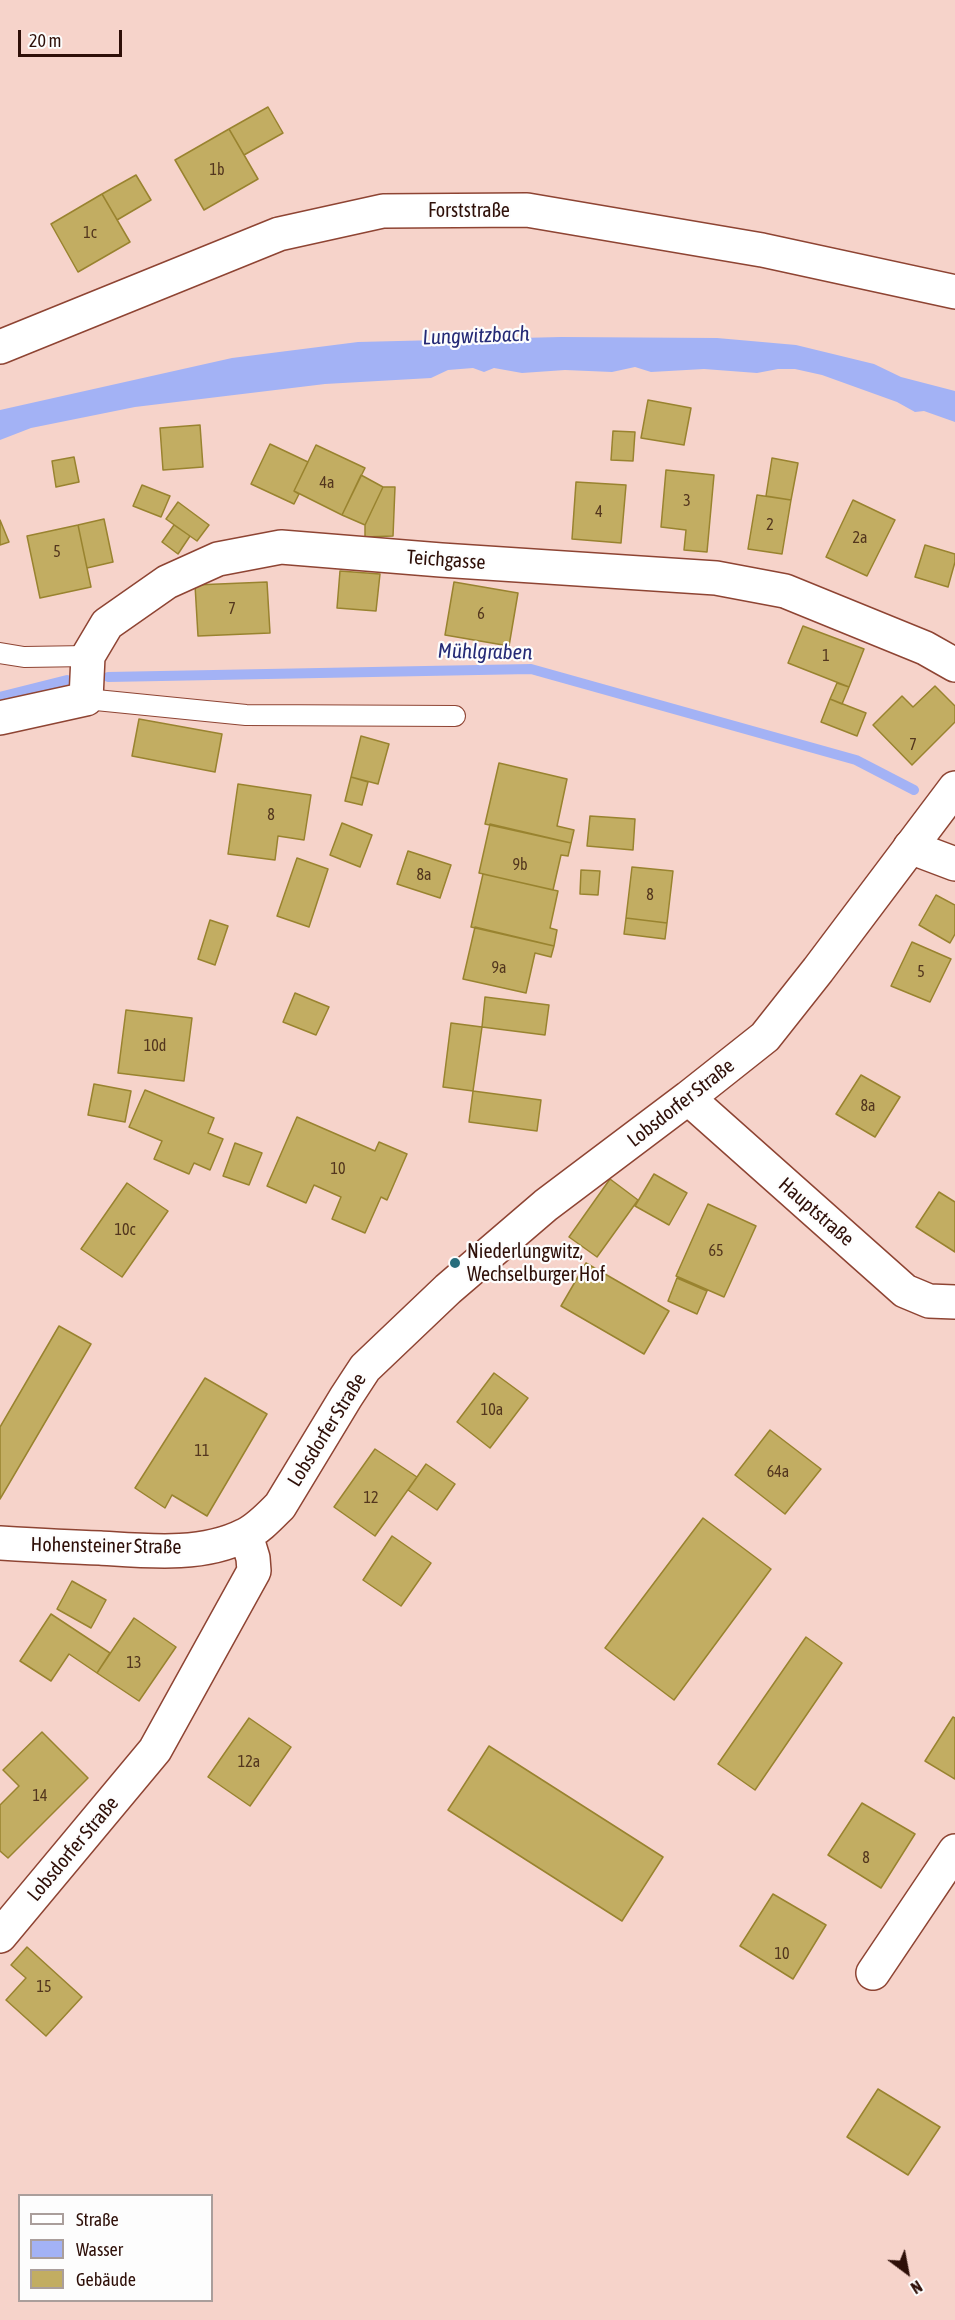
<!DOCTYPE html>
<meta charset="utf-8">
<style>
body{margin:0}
#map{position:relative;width:955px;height:2320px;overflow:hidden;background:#f6d3ca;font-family:"Asap Condensed",sans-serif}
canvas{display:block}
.legend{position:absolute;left:18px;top:2194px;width:195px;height:108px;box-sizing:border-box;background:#fdfdfd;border:2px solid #aa9e9b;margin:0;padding:8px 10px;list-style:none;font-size:18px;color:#2e0f08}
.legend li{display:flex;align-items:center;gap:12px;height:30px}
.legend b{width:30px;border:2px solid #aa9e9b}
.north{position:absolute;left:877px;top:2242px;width:60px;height:60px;-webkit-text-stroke:4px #fdfdfd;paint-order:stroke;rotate:148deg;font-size:16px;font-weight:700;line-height:24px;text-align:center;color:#2e0f08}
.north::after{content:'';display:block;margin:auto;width:21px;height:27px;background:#2e0f08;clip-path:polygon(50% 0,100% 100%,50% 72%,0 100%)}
.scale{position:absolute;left:18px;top:30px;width:104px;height:27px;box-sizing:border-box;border:3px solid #2e0f08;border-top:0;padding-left:8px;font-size:18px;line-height:21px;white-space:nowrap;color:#2e0f08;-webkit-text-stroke:4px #fdfdfd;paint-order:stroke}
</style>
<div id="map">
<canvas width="955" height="2320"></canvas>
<ul class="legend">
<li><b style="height:8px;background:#fff"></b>Straße</li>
<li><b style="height:16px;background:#a3b2f5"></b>Wasser</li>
<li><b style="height:16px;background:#c2ad62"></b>Gebäude</li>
</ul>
<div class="north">N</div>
<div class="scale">20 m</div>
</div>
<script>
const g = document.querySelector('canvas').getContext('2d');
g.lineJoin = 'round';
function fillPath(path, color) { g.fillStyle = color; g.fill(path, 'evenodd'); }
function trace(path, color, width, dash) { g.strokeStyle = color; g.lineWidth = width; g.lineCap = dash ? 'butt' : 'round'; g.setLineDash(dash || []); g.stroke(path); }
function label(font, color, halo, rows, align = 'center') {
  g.font = font + ' "Asap Condensed",sans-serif'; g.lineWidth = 4.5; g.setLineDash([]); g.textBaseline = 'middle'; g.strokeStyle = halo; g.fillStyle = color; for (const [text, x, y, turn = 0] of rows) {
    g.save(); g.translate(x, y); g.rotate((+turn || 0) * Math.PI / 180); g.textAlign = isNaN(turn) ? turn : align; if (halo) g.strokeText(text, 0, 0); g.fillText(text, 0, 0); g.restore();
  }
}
fillPath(new Path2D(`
 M561,337L717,338L796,345L874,364L901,377L955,391V422L924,411L915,412L897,402L822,375L795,369H778L757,373L704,369L651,372L635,367L612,372L565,370L522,373L494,368L484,372L473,368L448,370L431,378L325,384L135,407L31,428L0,440V410L232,358L358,342Z`), '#a3b2f5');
trace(new Path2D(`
 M108,677L531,669L856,760L914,790
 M0,697L67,680`), '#a3b2f5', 10);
const building = new Path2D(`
 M268,107L283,133L244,155L229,129Z
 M229,129L258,179L204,210L175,160Z
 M136,175L151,200L117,220L102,194Z
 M102,194L130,242L78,272L51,224Z
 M648,400L691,408L684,445L641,438Z
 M200,425L203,467L163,470L160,428Z
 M613,431L635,432L633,461L611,460Z
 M270,444L308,462L294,491L299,494L294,504L251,484Z
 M316,445L365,468L342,515L294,491Z
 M74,457L79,482L56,487L52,461Z
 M772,458L798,463L791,500L766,496Z
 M666,470L714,475L707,552L684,550L686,530L661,527Z
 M361,475L383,487L365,525L342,515Z
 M576,482L626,485L621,543L572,539Z
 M142,485L170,496L161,517L133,506Z
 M383,487H395L393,536L365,537V525Z
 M757,495L791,500L782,554L748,549Z
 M853,500L895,520L867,576L826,557Z
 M178,502L209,525L197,541L166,519Z
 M104,519L113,562L87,568L78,525Z
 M0,520L9,542L0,545Z
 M78,525L91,587L40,598L27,536Z
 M174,525L190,536L178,554L162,542Z
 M925,545L955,554V562L948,587L915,577Z
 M340,571L380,574L376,611L337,608Z
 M267,582L270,633L198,636L195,585Z
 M454,582L518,593L509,646L445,635Z
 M803,626L864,649L849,687L788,663Z
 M837,683L849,687L842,704L830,699Z
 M935,686L955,706V722L912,765L873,725L902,696L913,707Z
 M830,699L866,713L857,736L821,722Z
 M139,719L222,734L215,772L132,756Z
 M361,736L389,744L378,784L351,777Z
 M499,763L567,779L557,826L574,830L571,843L485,824Z
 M351,777L368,782L362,805L345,801Z
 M238,784L311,795L304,840L278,836L275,860L228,854Z
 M590,816L635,819L633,850L587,846Z
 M342,823L372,835L360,867L330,855Z
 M490,824L571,843L568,856L561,855L553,890L479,873Z
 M408,851L451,865L440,898L397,884Z
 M297,858L328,869L309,927L277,916Z
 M632,867L673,871L667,923L626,918Z
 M581,870L600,871L598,895L580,894Z
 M483,874L558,891L550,928L557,930L554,946L471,927Z
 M936,895L955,905V934L950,943L919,925Z
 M626,918L667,923L665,939L624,934Z
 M210,920L228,926L215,965L198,959Z
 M475,927L554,946L551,957L535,953L526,993L463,979Z
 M912,942L951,959L930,1002L891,986Z
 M295,993L329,1007L316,1035L283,1022Z
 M485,997L549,1005L545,1035L482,1027Z
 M126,1010L192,1018L184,1081L118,1073Z
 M451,1023L482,1027L473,1091L443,1087Z
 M861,1075L900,1097L875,1137L836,1114Z
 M94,1084L131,1091L125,1122L88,1115Z
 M145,1090L214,1118L208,1133L223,1139L210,1170L194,1163L189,1174L154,1159L162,1141L129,1127Z
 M473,1091L541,1100L537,1131L469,1122Z
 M297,1117L375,1151L379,1142L407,1154L387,1200L381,1197L365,1233L332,1219L341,1197L314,1185L306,1203L267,1186Z
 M235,1143L262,1153L249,1185L223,1176Z
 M654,1174L687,1193L669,1225L635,1206Z
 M610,1179L638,1200L597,1257L569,1237Z
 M127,1183L168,1211L122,1277L81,1249Z
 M939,1192L955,1202V1252L916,1227Z
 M708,1204L756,1226L724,1297L676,1276Z
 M586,1263L669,1311L644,1354L561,1306Z
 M677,1278L707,1291L697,1314L668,1301Z
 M59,1326L91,1344L0,1499V1427Z
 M494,1373L528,1398L490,1448L457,1422Z
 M205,1378L267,1414L207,1516L172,1495L165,1508L135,1488Z
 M770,1430L821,1469L785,1514L735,1475Z
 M375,1449L417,1477L375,1536L334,1507Z
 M426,1464L455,1484L437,1510L408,1490Z
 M703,1518L771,1569L674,1700L605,1648Z
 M392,1536L431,1563L401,1606L363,1580Z
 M72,1581L106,1600L91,1628L57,1609Z
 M51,1614L110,1653L97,1673L69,1654L51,1681L20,1661Z
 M134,1618L176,1647L139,1701L97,1673Z
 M806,1637L842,1663L755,1790L718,1764Z
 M953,1717L955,1718V1779L925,1761Z
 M249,1718L291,1747L250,1806L208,1777Z
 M42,1732L88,1778L8,1858L0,1851V1805L19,1786L3,1770Z
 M489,1746L663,1857L622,1921L448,1810Z
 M862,1803L915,1834L881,1888L828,1855Z
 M773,1894L826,1925L793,1979L740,1946Z
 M27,1947L82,1997L46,2036L6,2000L26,1978L11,1965Z
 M878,2089L940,2127L908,2175L847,2137Z`);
fillPath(building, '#c2ad62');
trace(building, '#99832f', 1.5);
const lane = new Path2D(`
 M0,653L24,657L88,656
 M86,699L246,715L455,716`);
const street = new Path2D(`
 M0,347L279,234L383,211L527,210L762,250L955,292
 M0,718L86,699L88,656L107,624L167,582L218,559L281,547L441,560L716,578L785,591L925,648L955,665
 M910,847L955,864
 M873,1973L955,1851`);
const secondary = new Path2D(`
 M688,1098L905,1291L929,1301L955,1302
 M0,1543C33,1545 67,1547 100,1548C147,1551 202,1557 245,1535C258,1529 269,1517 280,1506L346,1397L365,1368L448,1289L546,1205L688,1098L765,1037L818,970L955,788
 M0,1936L155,1750L254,1571L253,1558L246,1535`);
trace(lane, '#8e4433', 22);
trace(street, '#8e4433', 36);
trace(secondary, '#8e4433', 36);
trace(lane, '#fff', 20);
trace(street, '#fff', 33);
trace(secondary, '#fff', 33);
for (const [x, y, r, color] of [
 [455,1263,6,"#276d7c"]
]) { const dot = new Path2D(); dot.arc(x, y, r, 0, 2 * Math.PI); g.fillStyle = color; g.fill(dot); trace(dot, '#fdfdfd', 2); }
label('16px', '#53361e', null, [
 ["1b",217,170],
 ["1c",90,233],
 ["4a",327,483],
 ["3",687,501],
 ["4",599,512],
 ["2",770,525],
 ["2a",860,538],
 ["5",57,552],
 ["7",232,609],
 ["6",481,614],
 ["1",826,656],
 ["7",913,745],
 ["8",271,815],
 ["9b",520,865],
 ["8a",424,875],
 ["8",650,895],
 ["9a",499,968],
 ["5",921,972],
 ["10d",155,1046],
 ["8a",868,1106],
 ["10",338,1169],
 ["10c",125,1230],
 ["65",716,1251],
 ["10a",492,1410],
 ["11",202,1451],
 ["64a",778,1472],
 ["12",371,1498],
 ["13",134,1663],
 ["12a",249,1762],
 ["14",40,1796],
 ["8",866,1858],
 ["10",782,1954],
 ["15",44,1987]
]);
label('20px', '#2e0f08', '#fdfdfd', [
 ["Forststraße",469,211],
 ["Teichgasse",446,560,4],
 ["Lobsdorfer Straße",681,1103,-38],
 ["Hauptstraße",816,1212,41],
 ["Lobsdorfer Straße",327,1430,-58],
 ["Hohensteiner Straße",106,1546,1],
 ["Lobsdorfer Straße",73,1849,-50]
]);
label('20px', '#2e0f08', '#fdfdfd', [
 ["Niederlungwitz,",467,1252],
 ["Wechselburger Hof",467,1275]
], 'left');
label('italic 21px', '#252a76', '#fdfdfd', [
 ["Lungwitzbach",476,336,-2],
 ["Mühlgraben",485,652,1]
]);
</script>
